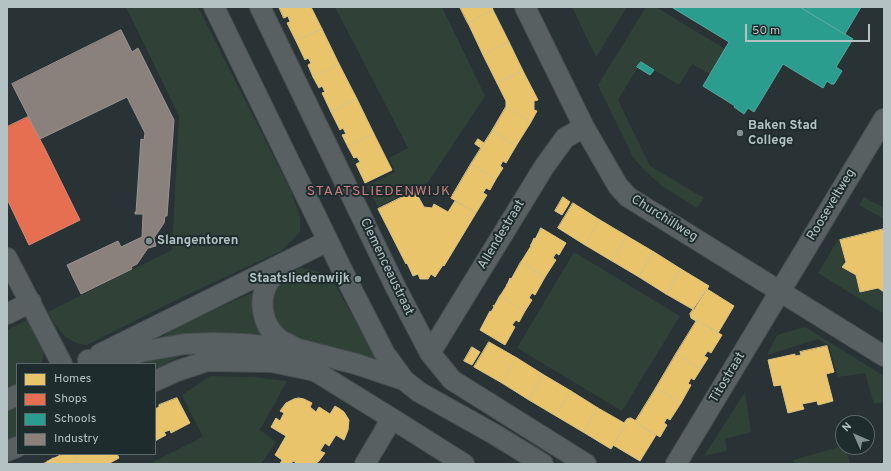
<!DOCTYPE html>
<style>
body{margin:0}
#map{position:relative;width:891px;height:471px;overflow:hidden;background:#293234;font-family:Overpass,sans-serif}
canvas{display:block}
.frame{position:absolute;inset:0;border:8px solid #b4c2c4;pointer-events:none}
.legend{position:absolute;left:16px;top:363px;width:140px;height:92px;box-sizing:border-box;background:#1e2c2d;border:1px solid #5a6869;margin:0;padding:5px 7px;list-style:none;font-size:12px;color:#b4c2c4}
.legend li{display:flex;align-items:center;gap:8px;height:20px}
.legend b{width:20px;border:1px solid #5a6869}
.north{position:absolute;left:835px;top:415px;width:40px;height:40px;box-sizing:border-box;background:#1e2c2d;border:1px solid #5a6869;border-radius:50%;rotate:315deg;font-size:11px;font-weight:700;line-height:16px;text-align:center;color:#b4c2c4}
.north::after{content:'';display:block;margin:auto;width:14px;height:18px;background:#839092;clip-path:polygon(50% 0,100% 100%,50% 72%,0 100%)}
.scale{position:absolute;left:745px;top:24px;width:125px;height:18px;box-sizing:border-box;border:2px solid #b4c2c4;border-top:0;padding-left:5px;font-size:12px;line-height:14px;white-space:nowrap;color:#b4c2c4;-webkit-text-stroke:3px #1e2c2d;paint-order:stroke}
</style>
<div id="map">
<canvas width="891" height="471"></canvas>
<div class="frame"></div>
<ul class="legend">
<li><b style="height:11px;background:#e9c46a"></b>Homes</li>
<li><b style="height:11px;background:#e76f51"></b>Shops</li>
<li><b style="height:11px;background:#2a9d8f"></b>Schools</li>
<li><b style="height:11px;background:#8a817c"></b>Industry</li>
</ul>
<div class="north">N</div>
<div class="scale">50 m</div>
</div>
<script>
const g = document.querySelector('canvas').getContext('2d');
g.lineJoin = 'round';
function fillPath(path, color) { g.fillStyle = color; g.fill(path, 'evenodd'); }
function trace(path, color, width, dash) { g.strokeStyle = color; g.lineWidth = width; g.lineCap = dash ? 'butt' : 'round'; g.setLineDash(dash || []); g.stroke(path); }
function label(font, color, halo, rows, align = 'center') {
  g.font = font + ' Overpass,sans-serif'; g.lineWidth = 4; g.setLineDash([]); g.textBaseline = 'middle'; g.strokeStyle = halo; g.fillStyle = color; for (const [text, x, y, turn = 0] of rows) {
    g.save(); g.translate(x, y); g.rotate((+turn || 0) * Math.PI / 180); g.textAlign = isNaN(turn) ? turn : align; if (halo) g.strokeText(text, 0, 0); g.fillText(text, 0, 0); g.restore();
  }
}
fillPath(new Path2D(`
 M126,7H198L290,189L300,216V232L281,251L268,257L172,302L87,345C66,343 57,329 48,312L172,250L179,116Z
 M335,7H442L485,96L428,182L378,207L367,186L395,172L389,158L408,148Z
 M572,7H627L596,57Z
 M646,7H656L725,49L710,74L692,64L679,85L641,62L618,100L650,166L704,198L697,208L662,186L644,170L633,157L598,85Z
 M864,197L884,208V219L859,205Z
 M839,238L845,261L841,267L855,276L860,293L878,289L884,293V314L818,273Z
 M574,252L680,316L622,411L517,348Z
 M301,268L316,271L331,277L379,364L302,340C293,337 279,329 275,320C268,306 275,284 287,274C290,271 297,270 301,268Z
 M256,291L269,339L154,341L187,322Z
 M29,319C37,332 49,348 41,364H17V385L7,390V330Z
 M805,327L884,376V402L874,404L865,373L838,377L829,346L818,339L767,355L777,335Z
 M188,352L155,369V364H126Z
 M210,376L253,377L287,381L260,430L276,442L261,464H149L203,437L182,395Z
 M745,392L751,432L725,439L727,451L704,456Z
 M17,406V437L7,442V411Z
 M843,446L845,447L850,464H794L793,460Z`), '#304238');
const homes = new Path2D(`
 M279,7H311L322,29L296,41L287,23L290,22L288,16L284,18Z
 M460,7H492L493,10L468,23Z
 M493,10L509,42L483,55L468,23Z
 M322,29L339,64L313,77L308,65L311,63L308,58L305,60L296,41Z
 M509,42L523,71L497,83L483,55Z
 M339,64L357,99L331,112L322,93L325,92L322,86L319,88L313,77Z
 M523,71L538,100L534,101V110L537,111L531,122L506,107V101L497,83Z
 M357,99L374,134L348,147L342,135L346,134L343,128L340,130L331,112Z
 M506,107L531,122L516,146L492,131Z
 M492,131L516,146L506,163L503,161L500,166L503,168L496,179L471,164Z
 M374,134L392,170L365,183L356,164L360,162L357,157L354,158L348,147Z
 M478,139L484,143L481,148L475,144Z
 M471,164L496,179L490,190L486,188L483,193L487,195L476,213L451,198Z
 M415,191L424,207L432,208L434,204L448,212L455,201L476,213L444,266L443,265L435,277L431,274L428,279H420L418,274L413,276L407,263L406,264L378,209Z
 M563,197L570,202L562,215L555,211Z
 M573,203L600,220L585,245L558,228Z
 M600,220L627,236L612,261L585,245Z
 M541,228L566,243L559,255L556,253L553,258L556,260L545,277L521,262L531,246L530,245H531L534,238L535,239Z
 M884,229V292L878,288L860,292L856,275L842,267L846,262L840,240Z
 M627,236L654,252L639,277L612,261Z
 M654,252L681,269L666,294L639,277Z
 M521,262L545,277L535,295L532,293L529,298L532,300L525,311L500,296L507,285H506H507L510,278L511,279Z
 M681,269L709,286L694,310L666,294Z
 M707,289L734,306L718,333L697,320L696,321L691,318L690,314Z
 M500,296L525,311L519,322L516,320L512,325L515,327L505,345L480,330L490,311L491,312L494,307L493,305L494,306Z
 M697,320L722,335L711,353L708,351L704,356L708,358L701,369L676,354Z
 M489,342L517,358L502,383L474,367Z
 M827,346L834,372L826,374L833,401L818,405L817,401L802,404L804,409L788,413L781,385L774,386L768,360L795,354V356L801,355L800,352Z
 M472,347L480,352L472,365L464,361Z
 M676,354L701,369L694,380L691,378L688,384L691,385L681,403L656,388Z
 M517,358L544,375L529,400L502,383Z
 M544,375L571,391L556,416L529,400Z
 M656,388L681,403L670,420L667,418L664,423L667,425L660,437L635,422Z
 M571,391L598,408L583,432L556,416Z
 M177,398L190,423L171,433L170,430L164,432L166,435L155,441V409L159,407V405Z
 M299,398L304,399L312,403L310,407L316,412L319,407L330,414L335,406L340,409L344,412L349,420L348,430L344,440L336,435L329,446L325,443L320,451L325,453L319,461L315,464H298L293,461L291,464H280L282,460L275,455L286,436L271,427L276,418L280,421L284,413L280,411L286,403L294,399Z
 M598,408L626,424L611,449L583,432Z
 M631,418L636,421L635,422L656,435L640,461L613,445L626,424L624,423L627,419Z
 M63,454H74L79,464H42L47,462V461H48L53,458H54Z
 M74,454H117L119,458L108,464H79Z`);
fillPath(homes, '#e9c46a');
trace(homes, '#d9c385', 1);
const shops = new Path2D(`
 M28,117L45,149L80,220L29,245L7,199V127Z`);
fillPath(shops, '#e76f51');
trace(shops, '#d88874', 1);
const schools = new Path2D(`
 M673,7H800L853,39L836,67L842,71L834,84H831L827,81L823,88L783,64L754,112L748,108L744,114L734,107L735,106L703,86L729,42L673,8Z
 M800,7H861L845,34Z
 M641,62L654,70L650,75L637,67Z`);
fillPath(schools, '#2a9d8f');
trace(schools, '#53a89f', 1);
const industry = new Path2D(`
 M121,30L132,52L138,48L174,120L167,216H165L164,223L154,238L156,246L148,248L137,264L131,267L132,269L81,294L67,265L118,241L121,247L142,237L143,214H135V212H136L141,139L144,140L145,133L127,97L40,139L12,84Z`);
fillPath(industry, '#8a817c');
trace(industry, '#979492', 1);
const minor = new Path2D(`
 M214,7L349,284L385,354L404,380L419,392L494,434L543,464
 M260,7L396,288L430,353L452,380L586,464
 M525,7L584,127L618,186L628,197L884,356
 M7,258L62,364
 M283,266C278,272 272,276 268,283C258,300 262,325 278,338C282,342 289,344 294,347
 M7,314L31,302
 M430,353L544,167L565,138L584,127
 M100,354L328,241
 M88,360L106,362L145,351L185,344L214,343L243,344L298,349L356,364L404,380
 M155,381L177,371L207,361L272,362L315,371L391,418
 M7,400L17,395
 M7,451L17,447
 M365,464L384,432L391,418L464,464
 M676,464L884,119`);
trace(minor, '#474e4f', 22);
trace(minor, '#586062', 20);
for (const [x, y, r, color] of [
 [740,133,4,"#839092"],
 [149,241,4,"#839092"],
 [358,279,4,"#839092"]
]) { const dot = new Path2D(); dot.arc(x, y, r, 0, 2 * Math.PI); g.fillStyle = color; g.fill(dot); trace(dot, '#1e2c2d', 1.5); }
label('bold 13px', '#b4c2c4', '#1e2c2d', [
 ["Baken Stad",748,126],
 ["College",748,141],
 ["Slangentoren",157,241],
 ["Staatsliedenwijk",350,279,"right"]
], 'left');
label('13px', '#b4c2c4', '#1e2c2d', [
 ["Rooseveltweg",832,205,-59],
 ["Churchillweg",664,219,32],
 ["Allendestraat",502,235,-59],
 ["Clemenceaustraat",386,267,64],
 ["Titostraat",728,378,-59]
]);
g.letterSpacing = '1px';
label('14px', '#cb7c81', '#1e2c2d', [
 ["STAATSLIEDENWIJK",379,192]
]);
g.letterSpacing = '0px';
</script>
